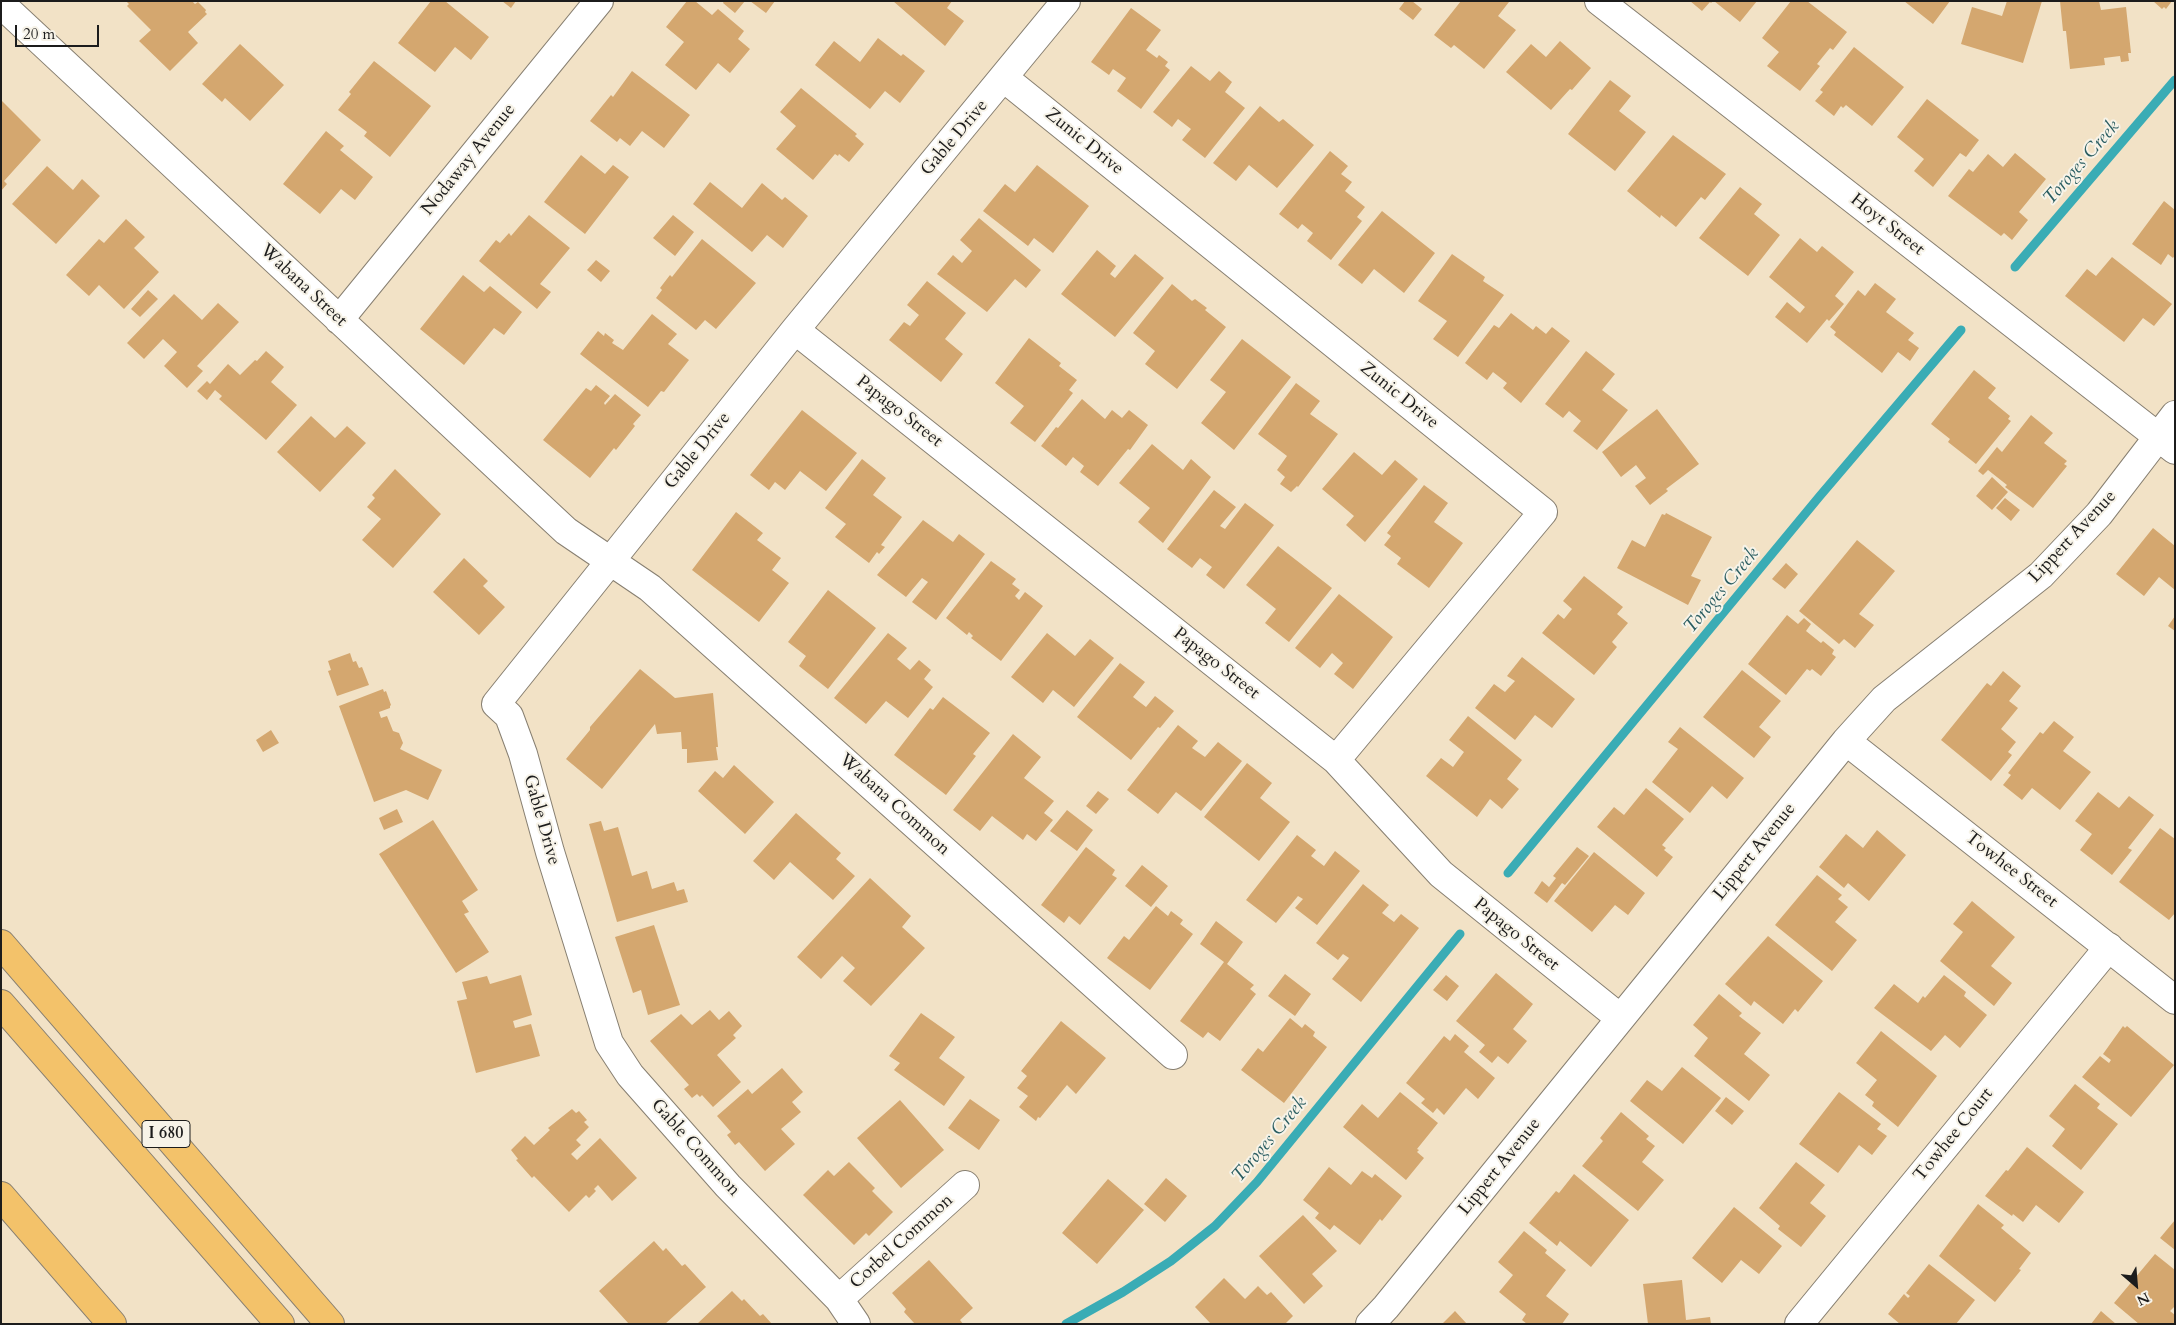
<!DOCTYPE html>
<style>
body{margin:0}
#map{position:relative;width:2176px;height:1325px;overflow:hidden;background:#f2e2c6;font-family:Cardo,serif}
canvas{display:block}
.frame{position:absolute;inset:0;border:2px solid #1c1c1c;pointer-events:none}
.north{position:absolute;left:2111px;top:1260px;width:50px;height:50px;-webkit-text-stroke:4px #f7f3e8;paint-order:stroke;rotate:153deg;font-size:14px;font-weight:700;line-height:20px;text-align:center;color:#1c1c1c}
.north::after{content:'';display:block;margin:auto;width:18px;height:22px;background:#1c1c1c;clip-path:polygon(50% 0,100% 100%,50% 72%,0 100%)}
.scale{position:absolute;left:15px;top:25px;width:84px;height:22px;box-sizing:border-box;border:2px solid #1c1c1c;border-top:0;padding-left:6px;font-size:15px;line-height:18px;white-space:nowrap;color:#1c1c1c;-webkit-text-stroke:4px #f7f3e8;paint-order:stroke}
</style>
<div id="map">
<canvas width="2176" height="1325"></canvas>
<div class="frame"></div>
<div class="north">N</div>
<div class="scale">20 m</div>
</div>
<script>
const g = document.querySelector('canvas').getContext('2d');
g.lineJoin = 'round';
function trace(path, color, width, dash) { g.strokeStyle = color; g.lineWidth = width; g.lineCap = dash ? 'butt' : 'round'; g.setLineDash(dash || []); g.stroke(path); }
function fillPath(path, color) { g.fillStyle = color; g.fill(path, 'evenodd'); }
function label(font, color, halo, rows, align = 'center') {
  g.font = font + ' Cardo,serif'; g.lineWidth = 4; g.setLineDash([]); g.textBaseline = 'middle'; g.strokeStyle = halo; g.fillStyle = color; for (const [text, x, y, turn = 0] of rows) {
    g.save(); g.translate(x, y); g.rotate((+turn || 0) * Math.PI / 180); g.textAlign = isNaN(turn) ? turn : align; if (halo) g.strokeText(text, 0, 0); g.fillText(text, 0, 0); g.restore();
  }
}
trace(new Path2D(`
 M2015,267L2175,80
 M1508,873L1819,497L1961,330
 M1066,1324L1123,1292L1171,1261L1215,1226L1257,1182L1460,934`), '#3aacb5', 9);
fillPath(new Path2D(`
 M126,1H192L195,4L198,2L206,10L205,12L207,14L188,32L198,43L170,71L139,41L151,30L127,6L129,4Z
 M431,1H445L489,37L471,60L455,47L435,72L398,43Z
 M502,1H516L511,8Z
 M687,1H695L712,15L718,9L744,31L738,39L750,49L730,73L718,63L696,90L665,65L684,42L666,27Z
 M724,1H745L735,13L723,3Z
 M750,1H775L766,13Z
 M893,1H952L947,8L964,21L945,46Z
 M1405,1H1412L1422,9L1413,20L1399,9Z
 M1461,1L1509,2L1498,16L1516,30L1484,69L1454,45L1451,48L1434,35Z
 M1690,1H1713L1711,3L1710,2L1702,11Z
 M1714,1H1757L1740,22Z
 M1791,1H1807L1847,32L1833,50L1830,48L1817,64L1820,66L1800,91L1767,66L1779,52L1762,38Z
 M1904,1H1950L1933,24Z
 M2007,1H2042L2023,63L1961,44L1972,7L2002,16Z
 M2060,1H2099L2101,10L2126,7L2131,53H2128L2129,61L2121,62L2120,56L2104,58L2105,65L2070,69L2066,31H2063Z
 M2153,1H2172L2166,9L2164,7L2162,9Z
 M1131,8L1161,30L1146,50L1157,58L1159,55L1168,62L1165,66L1170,70L1141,109L1117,91L1126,78L1113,69L1109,75L1091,62Z
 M878,38L901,56L903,54L925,71L900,103L885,91L870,109L815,65L834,41L860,62Z
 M1560,41L1591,68L1572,90L1570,89L1551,110L1506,72L1531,44L1546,57Z
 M240,44L284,85L250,121L225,98L222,102L202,84Z
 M1854,47L1904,87L1872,126L1846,105L1843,108L1841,106L1834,116L1815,101L1823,92L1820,90Z
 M374,61L431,106L390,157L364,136L367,132L338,110L351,94L349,92Z
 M1191,66L1210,81L1219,71L1232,82L1225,92L1245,108L1205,158L1182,140L1191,129L1178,119L1172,127L1153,112Z
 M632,71L690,115L664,148L642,131L630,146L620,138L617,142L590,121L611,95L613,97Z
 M1610,80L1631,96L1619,111L1646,132L1615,171L1568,134Z
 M801,88L857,134L855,136L864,144L849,162L839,154L838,156L835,154L813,180L776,149L796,126L780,112Z
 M1927,99L1979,140L1966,157L1960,153L1933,187L1914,171L1924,159L1897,137Z
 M1,100L41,140L4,181L7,184L1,191Z
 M1260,106L1279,122L1283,119L1314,145L1277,188L1249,165L1236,181L1213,163Z
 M326,131L344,146L340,150L373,177L355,200L341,189L320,214L283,184Z
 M1673,135L1726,174L1705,200L1701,197L1676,227L1661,215L1660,218L1627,191Z
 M1330,151L1348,166L1341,174L1352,182L1345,191L1365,207L1357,217L1362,221L1331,260L1307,241L1313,233L1302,224L1298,229L1279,214Z
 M2015,153L2046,179L2019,212L2028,220L2012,240L2004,233L2001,236L1948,196L1969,169L1973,172L1988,154L2003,167Z
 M581,155L605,174L613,165L629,177L585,234L544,202Z
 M1037,165L1089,206L1053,253L1034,238L1028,246L983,211L1005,184L1015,192Z
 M47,166L73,190L82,179L100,196L56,244L12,204Z
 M710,182L742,208L762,183L782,200L785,197L808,216L783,248L767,235L752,252L693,204Z
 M1740,187L1762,204L1754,214L1780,235L1748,276L1699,238Z
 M2164,201L2175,210V255L2173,258L2168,254L2161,265L2132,244Z
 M1382,211L1435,253L1404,293L1374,269L1362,284L1338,265Z
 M529,215L570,248L540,284L551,292L537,309L479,261L496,240L500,243L509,233L511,236Z
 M673,215L694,232L675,256L653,238Z
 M979,218L1041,270L1026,288L1015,279L987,312L937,274L953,255L962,263L972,251L960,240Z
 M126,219L145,237L134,248L159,272L124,309L99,285L89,296L66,275L99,239L104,243Z
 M1800,238L1817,252L1822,246L1854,272L1835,296L1844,304L1829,321L1827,319L1807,343L1775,317L1787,302L1800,313L1805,307L1769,277Z
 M702,239L756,283L716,329L705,320L696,330L656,298L662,290L660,288L670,275L672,277Z
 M1097,250L1116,266L1110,274L1115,278L1135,254L1164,278L1115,337L1061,294Z
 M1452,254L1485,277L1483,281L1504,295L1458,357L1433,339L1447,321L1418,301Z
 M2112,257L2172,304L2154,326L2143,318L2124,342L2065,296L2087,269L2096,276Z
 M596,260L610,271L601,282L587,270Z
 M463,275L484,292L490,286L522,312L504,335L494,328L464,365L420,329Z
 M927,281L966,313L945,339L963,354L941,382L889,340L904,322L910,326L919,315L907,305Z
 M1875,283L1896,299L1886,312L1914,333L1908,340L1919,348L1910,361L1898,352L1882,373L1834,335L1836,332L1830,327L1858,290L1865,296Z
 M1172,284L1192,301L1195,299L1207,308L1205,310L1226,327L1177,389L1145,364L1155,351L1133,333Z
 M148,290L158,299L140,317L131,309Z
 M174,294L202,320L218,303L239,322L197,366L203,371L187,388L164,366L177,352L163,339L144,359L127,343Z
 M1511,313L1533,330L1536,326L1546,334L1552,327L1570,341L1521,403L1503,388L1507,383L1493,372L1487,380L1465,363L1494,325L1499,328Z
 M652,314L677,334L668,344L689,360L664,392L661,391L648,407L580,354L598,331L604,336L605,333L614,340L612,343L623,350Z
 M1029,338L1061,363L1059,366L1077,380L1069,390L1073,393L1035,442L1010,423L1024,406L995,383Z
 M1242,339L1291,377L1234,450L1201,423L1226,392L1210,380Z
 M266,351L284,367L271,382L297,405L266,440L219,399L222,396L215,390L207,400L197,391L207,381L210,384L228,364L240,375L255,360L257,361Z
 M1586,351L1615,374L1602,390L1628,410L1597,450L1573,431L1581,421L1569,411L1563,418L1545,404Z
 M1974,370L1996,388L1988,398L2010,416L2008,419L2011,421L1976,464L1948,442L1950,439L1931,424Z
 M1296,383L1320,401L1310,414L1338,434L1298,487L1297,486L1291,492L1280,484L1285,477L1277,470L1287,456L1258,434Z
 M596,385L610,396L604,403L605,405L615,394L641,415L633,424L635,426L616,450L614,448L590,478L543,440L586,388L591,391Z
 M1082,399L1105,419L1112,410L1122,418L1129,410L1148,425L1130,450L1128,449L1098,486L1080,472L1084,466L1073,457L1066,466L1041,446L1056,427L1058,428Z
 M1657,409L1699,464L1666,489L1668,491L1650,505L1635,486L1646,478L1636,465L1621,477L1602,452Z
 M802,410L857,453L826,491L800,471L785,490L775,482L769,490L750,475Z
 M2031,415L2053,433L2044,443L2067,461L2064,464L2067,466L2033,508L2005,487L2007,485L1988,470L1983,475L1978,471L1997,447L2002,452Z
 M311,416L335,438L347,426L366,443L320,492L277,452Z
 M1152,444L1183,470L1191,459L1211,477L1163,543L1138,522L1150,508L1119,483Z
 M1354,452L1382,475L1395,460L1418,479L1365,542L1346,525L1354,516L1322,489Z
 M862,459L886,478L873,495L902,517L881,545L885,547L879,554L877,552L869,563L835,537L846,524L825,508Z
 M395,469L441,514L393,568L362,540L381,519L367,507L375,498L372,495Z
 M1992,477L2008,492L1992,510L1976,496Z
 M1424,485L1448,503L1434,522L1463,543L1429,588L1397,564L1401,558L1384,545L1391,536L1387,533Z
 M1214,490L1236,507L1220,526L1225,529L1245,503L1274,525L1224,589L1206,575L1212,567L1200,558L1192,568L1167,549Z
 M2005,498L2020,510L2011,521L1996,508Z
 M736,512L763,533L757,540L781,558L772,570L789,583L759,622L692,570Z
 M1666,513L1712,537L1691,576L1701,580L1688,605L1617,568L1632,540L1645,547L1662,514L1665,515Z
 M923,520L953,542L959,534L985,554L936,620L912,602L928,582L922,578L906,597L877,575Z
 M2153,528L2175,546V590L2159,577L2144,596L2116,574Z
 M1857,540L1895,571L1859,614L1874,625L1855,648L1844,639L1839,644L1799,611Z
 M1278,546L1332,588L1289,642L1265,623L1276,609L1246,585Z
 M464,558L488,581L483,586L505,607L479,635L433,592Z
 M991,561L1016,579L1012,584L1020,590L1015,596L1019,600L1025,592L1043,606L1001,661L971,638L973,636L969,632L967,635L946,618Z
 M1786,563L1798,574L1785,589L1772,579Z
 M1584,576L1623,607L1617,614L1628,623L1612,642L1617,647L1594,675L1542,633L1558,614L1564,619L1572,609L1563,601Z
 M828,590L876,628L828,689L799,666L806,656L788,642Z
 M1339,594L1393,637L1353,689L1334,674L1343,663L1332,653L1320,668L1295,648Z
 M1787,615L1798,624L1804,618L1811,624L1806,631L1821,643L1823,641L1834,650L1832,654L1836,657L1821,676L1812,669L1810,671L1807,669L1786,695L1748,664Z
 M2175,616V631L2168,626Z
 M888,633L907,648L897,659L910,670L919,660L931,670L924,679L933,687L908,718L886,701L866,724L834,698Z
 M1047,633L1075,656L1090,639L1114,658L1074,707L1053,690L1043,703L1011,677Z
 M350,653L353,662L356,661L359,668L362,667L369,685L337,696L328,671L331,670L328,661Z
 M1522,657L1575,699L1552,728L1535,715L1515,740L1475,708L1494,684L1505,692L1515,681L1507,676Z
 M1120,663L1145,682L1133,697L1146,707L1155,696L1174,711L1160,728L1158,727L1131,760L1077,717Z
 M640,669L675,698L713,693L718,747H716L718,760L687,763V749H682L681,732L657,734L655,724L602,789L566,759L590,730V727Z
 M1742,670L1781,701L1759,727L1771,737L1754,758L1703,717Z
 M2003,671L2021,686L2009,701L2018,708L2001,729L2016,742L2008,752L2012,755L1991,781L1941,740L1987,683L1991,686Z
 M383,689L384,692L386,691L391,705L390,706V708L379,712L381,718L387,716L393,731L399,733L403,743L400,749L442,770L428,800L406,790L374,802L339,706Z
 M943,697L990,733L973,754L976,756L946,795L894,755L930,708L933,710Z
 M1468,716L1522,760L1507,779L1519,789L1502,809L1490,799L1477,817L1426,776L1441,758L1453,767L1464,752L1449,740Z
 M2054,721L2074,737L2063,751L2091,772L2060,810L2032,788L2022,800L2003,785L2011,775L2008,773L2040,732L2043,734Z
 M1178,725L1198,741L1192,748L1205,757L1218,742L1242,761L1201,811L1176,792L1158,814L1127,790Z
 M1680,727L1744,778L1727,799L1712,786L1690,813L1652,782L1678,749L1668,742Z
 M271,730L279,743L263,752L256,740Z
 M1013,734L1041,757L1024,778L1054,801L1044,813L1053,820L1036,841L1027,834L1023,840L992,816L980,831L953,810Z
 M1247,763L1272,783L1260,798L1290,822L1259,861L1204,817Z
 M734,765L774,802L745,834L698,791L715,771L723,778Z
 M1646,788L1684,819L1662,845L1666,848L1664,850L1673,857L1657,877L1597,827L1614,807L1624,815Z
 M1098,791L1109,799L1096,814L1086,806Z
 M2098,792L2119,808L2129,796L2154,815L2128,848L2132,850L2112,875L2080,850L2092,834L2075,821Z
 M397,809L403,822L384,830L379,818Z
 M1067,810L1093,830L1077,851L1050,831Z
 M796,813L841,853L836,859L855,876L833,900L790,862L774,880L753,861Z
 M433,820L478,890L462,901L469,912L464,914L489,952L456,973L379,854Z
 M601,821L604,831L618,827L632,876L647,871L652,889L674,882L677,891L684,889L688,902L617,922L589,824Z
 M2160,828L2175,839V913L2169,920L2119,882Z
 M1877,830L1906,855L1869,901L1848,883L1844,888L1819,867L1846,834L1863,848Z
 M1297,835L1316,850L1311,856L1324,866L1335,851L1360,871L1317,925L1295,908L1303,899L1298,896L1276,923L1246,900Z
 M1086,847L1115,870L1112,875L1117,878L1080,925L1069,916L1064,923L1041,905Z
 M1577,847L1589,856L1565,885L1562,883L1547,903L1534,893L1542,881L1549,887L1556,878L1553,876Z
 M1594,852L1645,893L1628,915L1615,905L1592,932L1554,901Z
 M1142,865L1168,886L1151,907L1125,886Z
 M1817,875L1842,895L1838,899L1848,907L1835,922L1857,940L1832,971L1775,925Z
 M870,878L911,916L902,927L925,948L871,1006L843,981L855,968L842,956L821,979L797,957Z
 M1363,884L1389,905L1382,913L1394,922L1401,914L1419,928L1361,1002L1332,979L1349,958L1343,954L1338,960L1316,943Z
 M1972,901L2015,937L1991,966L2012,983L1994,1006L1940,961L1963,932L1953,924Z
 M1156,906L1168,916L1171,911L1183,920L1180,924L1193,934L1150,990L1107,958L1124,936L1129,940Z
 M1216,921L1243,942L1227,964L1254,985L1250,989L1256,994L1220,1041L1208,1032L1203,1038L1180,1021L1224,962L1200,944Z
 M654,925L680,1005L648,1015L641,990L633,993L615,937Z
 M1768,936L1823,981L1798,1012L1795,1009L1783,1024L1754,1001L1751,1006L1725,984Z
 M1496,973L1533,1004L1513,1029L1527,1041L1508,1064L1498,1056L1492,1063L1479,1052L1485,1045L1456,1021Z
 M1285,974L1311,994L1295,1016L1268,996Z
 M521,975L532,1015L513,1021L515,1028L531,1024L540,1056L476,1073L457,1001L467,999L462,982L487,976L490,984Z
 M1446,975L1459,986L1447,1001L1433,990Z
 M1944,975L1966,992L1964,996L1987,1015L1960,1048L1945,1035L1931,1051L1874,1008L1894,984L1918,1003L1923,996L1925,998Z
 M1719,994L1742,1013L1739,1016L1761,1033L1744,1054L1770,1075L1749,1101L1694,1056L1708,1038L1693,1025Z
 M710,1010L719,1020L729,1011L742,1026L733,1035L736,1038L717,1055L741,1082L713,1107L702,1095L700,1097L697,1094L692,1098L684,1089L689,1085L650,1041L681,1014L692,1025Z
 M921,1013L955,1037L939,1058L965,1077L944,1106L894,1070L900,1063L889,1056Z
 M1290,1018L1302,1028L1305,1024L1315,1032L1313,1036L1327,1047L1284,1103L1241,1070L1258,1048L1263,1052Z
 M1061,1021L1106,1058L1076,1094L1067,1085L1040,1118L1038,1117L1036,1121L1019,1107L1028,1096L1017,1088L1027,1076L1021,1071Z
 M2123,1026L2125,1028L2127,1026L2174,1065L2131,1117L2082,1077L2100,1056L2109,1063L2111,1060L2103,1054Z
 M1881,1031L1937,1076L1898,1127L1872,1106L1874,1102L1865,1095L1877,1080L1856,1063Z
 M1455,1034L1469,1046L1464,1052L1495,1078L1478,1099L1466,1088L1444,1115L1437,1108L1433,1113L1421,1103L1425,1099L1406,1083L1444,1036L1450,1041Z
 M1682,1067L1721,1098L1683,1144L1630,1101L1647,1080L1662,1091Z
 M782,1068L803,1092L792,1102L801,1112L781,1129L795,1144L765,1171L739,1142L735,1145L727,1135L731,1132L717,1116L748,1089L752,1094Z
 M2075,1084L2100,1104L2097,1108L2118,1124L2081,1170L2052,1146L2065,1129L2049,1116Z
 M1400,1092L1438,1123L1417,1149L1419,1150L1417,1152L1424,1158L1406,1180L1343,1127L1362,1104L1378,1118Z
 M1839,1092L1881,1124L1877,1129L1887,1136L1872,1155L1859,1145L1838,1173L1799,1144Z
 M1726,1097L1744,1111L1732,1125L1715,1111Z
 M970,1099L1000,1120L979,1150L948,1128Z
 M900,1100L944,1150L901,1188L857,1138Z
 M572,1109L576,1113L579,1111L587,1120L584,1122L589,1127L576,1140L581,1145L571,1154L577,1160L600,1138L637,1178L612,1201L598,1185L594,1189L596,1191L589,1198L586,1195L569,1212L534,1176L532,1178L516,1160L518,1159L511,1150L525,1136L534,1145L550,1130L548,1128Z
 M1621,1112L1649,1136L1646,1139L1655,1146L1642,1162L1664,1180L1638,1211L1582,1166L1603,1141L1600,1138Z
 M2027,1147L2084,1192L2059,1223L2036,1205L2023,1222L2013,1214L2012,1216L1985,1196L2006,1170L2008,1171Z
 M849,1162L875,1188L872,1191L893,1212L869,1236L866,1233L854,1245L803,1195L828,1170L834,1176Z
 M1796,1162L1825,1185L1810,1203L1826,1216L1801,1247L1778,1229L1780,1226L1759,1208Z
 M1329,1167L1351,1185L1362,1171L1372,1178L1375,1174L1402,1196L1382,1221L1380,1219L1360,1245L1334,1225L1330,1230L1315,1218L1319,1213L1303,1200Z
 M1574,1174L1629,1220L1591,1267L1560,1241L1557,1246L1529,1223L1556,1191L1559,1193Z
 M1166,1178L1187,1196L1165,1222L1144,1204Z
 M1108,1179L1144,1210L1097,1264L1062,1233Z
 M1978,1204L2004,1225L2001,1228L2031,1253L2019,1269L2021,1270L1995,1302L1939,1256Z
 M1734,1207L1782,1246L1759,1274L1741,1260L1722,1283L1692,1258Z
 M1303,1215L1337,1251L1312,1274L1323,1286L1304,1304L1259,1256Z
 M2175,1220V1250L2160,1238Z
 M1524,1231L1547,1250L1545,1253L1566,1270L1546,1296L1569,1314L1562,1324H1527L1522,1320L1526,1314L1499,1292L1513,1275L1498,1262Z
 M654,1241L663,1251L666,1248L682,1266L685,1264L706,1287L665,1324H629L599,1291Z
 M2155,1254L2175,1270V1306L2170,1311L2175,1315V1324H2139L2114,1303Z
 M929,1260L973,1308L960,1320L963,1324H915L904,1312L906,1309L892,1293Z
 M1929,1264L1975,1300L1956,1324H1900L1888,1314L1904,1294L1908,1298L1910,1296L1906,1293Z
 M1224,1278L1245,1299L1258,1286L1267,1295L1271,1292L1293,1316L1285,1324H1211L1195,1307Z
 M1682,1280L1686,1320L1710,1317L1711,1324H1648L1643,1284Z
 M732,1291L742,1301L744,1299L760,1316L763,1314L772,1324H697Z
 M1455,1311L1467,1324H1442Z
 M2101,1311L2116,1324H2091Z`), '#d4a76f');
const minor = new Path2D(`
 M1599,1L2175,450
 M1,4L566,531L650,588L1173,1055
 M1004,78L1543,512L1336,760
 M339,320L599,1
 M795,330L1336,760L1441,874L1620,1018
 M1846,741L2175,1000
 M839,1299L965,1185
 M856,1324L839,1299L728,1186L630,1075L609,1043L550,852L523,754L509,716L496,704L795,330L1066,1
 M1370,1324L1386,1307L1846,741L1884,699L2041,575L2099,514L2175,415
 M1799,1324L2109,947`);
const highway = new Path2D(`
 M1,944L330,1324
 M1,1004L280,1324
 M1,1196L112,1324`);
trace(minor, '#877f71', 30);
trace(highway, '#877f71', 30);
trace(minor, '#fff', 28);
trace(highway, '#f3c26a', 28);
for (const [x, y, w] of [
 [166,1134,48]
]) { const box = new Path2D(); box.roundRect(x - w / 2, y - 13.5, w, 27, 4); g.fillStyle = '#f7f3e8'; g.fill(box); trace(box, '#1c1c1c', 1); }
label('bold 16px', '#1c1c1c', null, [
 ["I 680",166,1134]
]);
label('18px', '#1c1c1c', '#f7f3e8', [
 ["Gable Drive",955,138,-50],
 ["Zunic Drive",1084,142,39],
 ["Nodaway Avenue",469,160,-51],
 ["Hoyt Street",1887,225,38],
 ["Wabana Street",303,286,43],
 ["Zunic Drive",1399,396,39],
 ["Papago Street",899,412,38],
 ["Gable Drive",698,451,-51],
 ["Lippert Avenue",2073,537,-47],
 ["Papago Street",1216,664,38],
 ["Wabana Common",894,805,42],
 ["Gable Drive",541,820,74],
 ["Lippert Avenue",1755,852,-51],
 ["Towhee Street",2011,870,38],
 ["Papago Street",1516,935,39],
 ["Towhee Court",1954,1135,-51],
 ["Gable Common",695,1148,48],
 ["Lippert Avenue",1500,1167,-51],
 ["Corbel Common",902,1242,-42]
]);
label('italic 19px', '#2a5d61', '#f7f3e8', [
 ["Toroges Creek",2082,163,-49],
 ["Toroges Creek",1722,591,-50],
 ["Toroges Creek",1270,1140,-50]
]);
</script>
